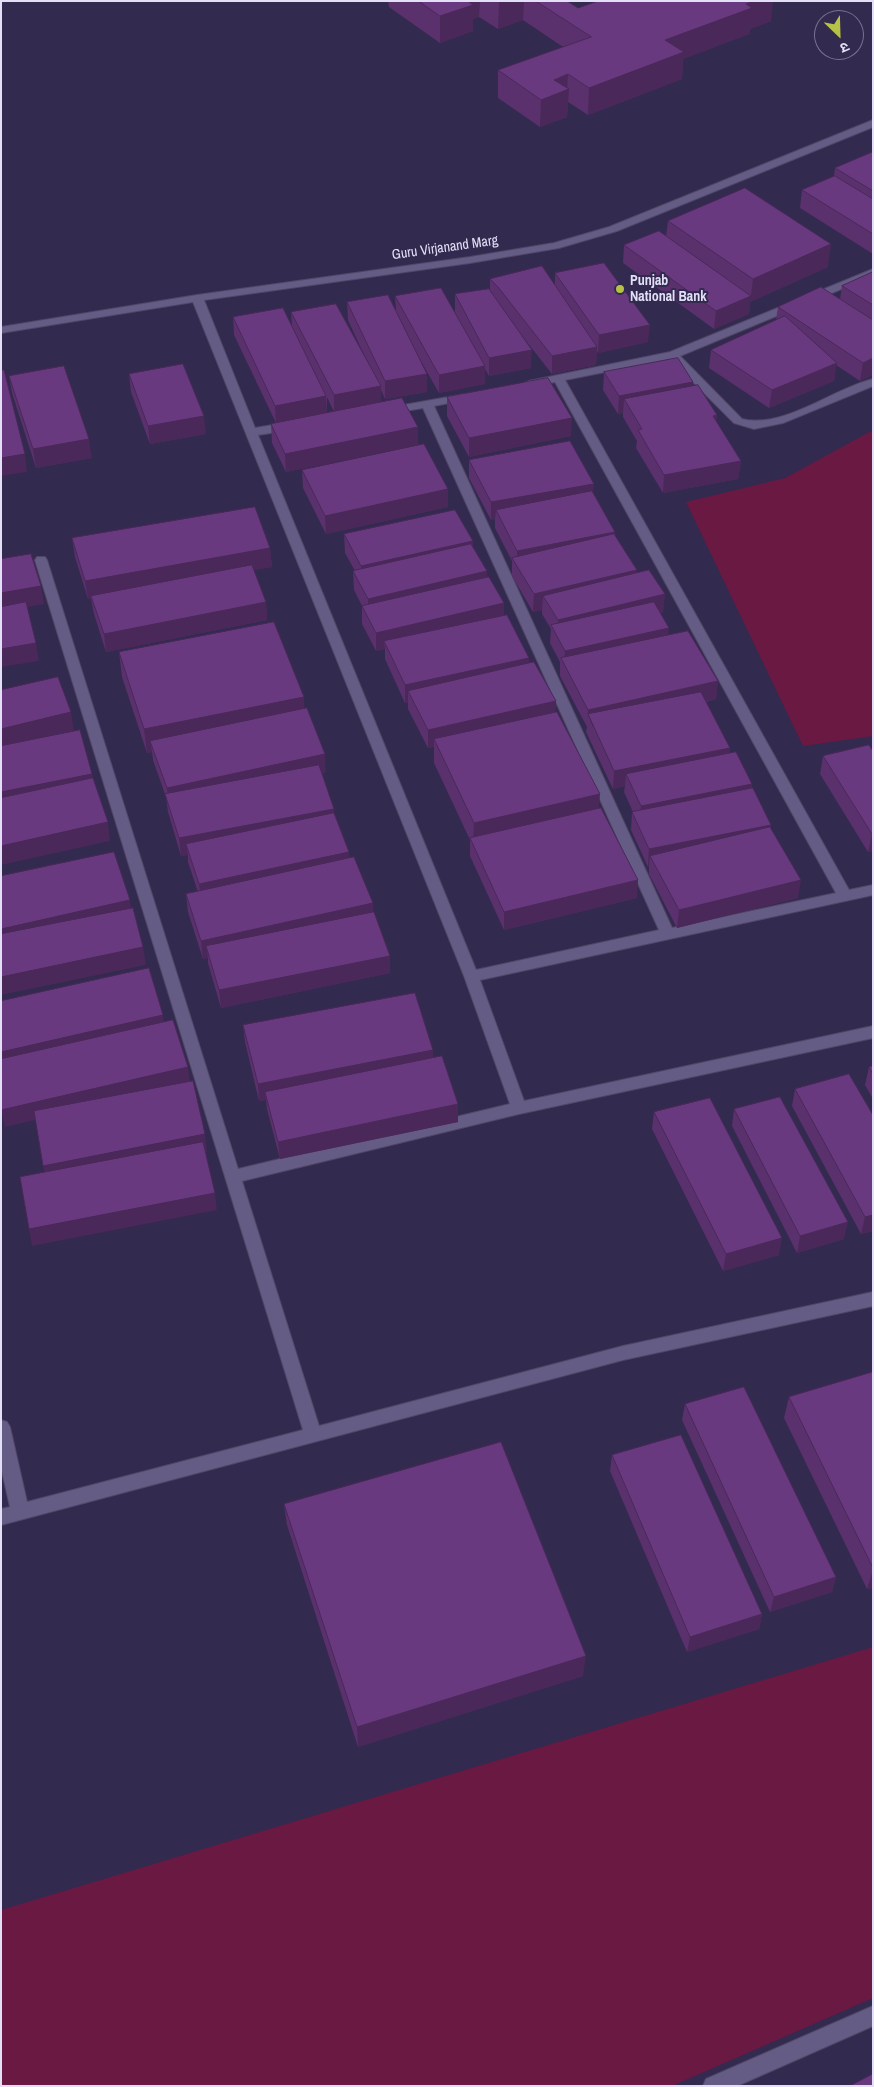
<!DOCTYPE html>
<meta charset="utf-8">
<style>
body{margin:0}
#map{position:relative;width:874px;height:2087px;overflow:hidden;background:#332a4f;font-family:"Archivo Narrow","Noto Sans Devanagari",sans-serif}
canvas{display:block}
.frame{position:absolute;inset:0;border:2px solid #e3dff7;pointer-events:none}
.north{position:absolute;left:814px;top:10px;width:50px;height:50px;box-sizing:border-box;background:#332a4f;border:1px solid #797292;border-radius:50%;rotate:156deg;font-size:14px;font-weight:700;line-height:20px;text-align:center;color:#e3dff7}
.north::after{content:'';display:block;margin:auto;width:18px;height:22px;background:#b6c148;clip-path:polygon(50% 0,100% 100%,50% 72%,0 100%)}
</style>
<div id="map">
<canvas width="874" height="2087"></canvas>
<div class="frame"></div>
<div class="north">उ</div>
</div>
<script>
const g = document.querySelector('canvas').getContext('2d');
g.lineJoin = 'round';
function fillPath(path, color) { g.fillStyle = color; g.fill(path, 'evenodd'); }
function trace(path, color, width, dash) { g.strokeStyle = color; g.lineWidth = width; g.lineCap = dash ? 'butt' : 'round'; g.setLineDash(dash || []); g.stroke(path); }
function label(font, color, halo, rows, align = 'center') {
  g.font = font + ' "Archivo Narrow",sans-serif'; g.lineWidth = 4; g.setLineDash([]); g.textBaseline = 'middle'; g.strokeStyle = halo; g.fillStyle = color; for (const [text, x, y, turn = 0] of rows) {
    g.save(); g.translate(x, y); g.rotate((+turn || 0) * Math.PI / 180); g.textAlign = isNaN(turn) ? turn : align; if (halo) g.strokeText(text, 0, 0); g.fillText(text, 0, 0); g.restore();
  }
}
fillPath(new Path2D(`
 M873,430V736L803,746L686,502L785,478Z
 M873,1647V1998L672,2086H1V1910Z`), '#691942');
const minor = new Path2D(`
 M873,120V127L617,231L559,248L470,263L204,300L255,428L290,422L296,426L290,430L258,435L476,970L659,930L423,408L387,414L381,411L387,408L465,394L471,397L465,400L434,406L672,928L836,893L555,382L529,387L523,384L529,381L670,352L873,269V276L680,356L742,419C784,429 832,389 873,379V386L783,423L754,429L734,423L670,359L565,380L849,890L873,885V895L480,980L524,1101L873,1026V1038L519,1114L242,1181L319,1426L623,1346L873,1292V1306L623,1360L1,1525V1509L10,1507L1,1467V1420L7,1422L10,1427L27,1502L303,1430L35,560L37,557H45L47,560L238,1169L510,1104L464,976L193,302L1,333V327L197,295L470,257L554,243L609,227Z
 M873,2006V2026L737,2086H703L706,2079Z`);
trace(minor, '#504767', 2);
fillPath(minor, '#655c85');
fillPath(new Path2D(`
 M388,1H567L578,8L771,21L750,29L749,34L683,59L682,79L588,115L568,102L567,117L540,127L498,98V70L563,47L523,20L498,29L479,17L473,19V31L440,43L389,7Z
 M873,152V254L800,208L802,190L834,176L835,168Z
 M668,221L828,267L750,302L749,314L714,329L623,263L624,245L666,236Z
 M873,272V375L860,381L836,365L834,381L769,408L709,368L711,350L776,320L778,307L840,299L842,286Z
 M555,273L648,342L598,353L597,351L596,365L552,374L523,337L531,368L489,376L485,369V384L439,393L418,356L427,392L385,399L381,390V402L418,445L286,472L272,443L271,424L276,423L234,335L233,317L292,326L291,312L365,357L348,320L347,302L396,310L395,296L455,312V294L490,289V279L555,285ZM327,397L334,412L327,413Z
 M604,372L693,386L717,415L716,422L741,461L738,479L663,493L636,448L637,441L623,417V413L618,414L603,390Z
 M129,374L206,434L150,444L131,392Z
 M9,376L92,458L36,468L12,393Z
 M447,397L571,436L469,457L447,416Z
 M469,460L593,493L615,532V535L637,573L665,594L663,612L660,613L668,635L718,681L716,699L706,702L729,754L752,784V789L771,829L798,898L677,928L649,874V867H648L631,830L632,812H633L624,792L625,786L613,789L586,732L587,727L560,676V662L550,643L551,629L542,614V610L533,612L512,576V561L495,528V519L491,520L469,478Z
 M302,470L448,507L326,534L303,488Z
 M344,534L473,541V547L487,571V577L504,603V615L529,663L556,701L555,712L599,808L637,898L504,930L470,856V840L434,763V747L428,748L408,709V703H405L385,659V649L376,651L362,624V606L354,590L353,571H355L345,553Z
 M72,538L270,548L272,567L253,570L266,602L267,620L106,652L94,614L91,599H88L75,557Z
 M119,652L304,709L326,772L322,773L334,813L349,852V859L373,912L390,956V973L221,1008L208,963V958L203,959L188,912L186,894L198,892L188,862V855L181,856L168,812L166,797L153,760L152,752L147,753L122,677Z
 M869,745L873,851L868,852L820,774L823,756Z
 M243,1025L433,1058L458,1104V1122L280,1159L267,1109L266,1100L259,1101L245,1042Z
 M873,1066V1099L865,1085L869,1067Z
 M795,1089L873,1115V1231L861,1234L792,1106Z
 M734,1109L844,1239L797,1253L732,1126Z
 M654,1112L779,1255L723,1271L652,1129Z
 M873,1372V1588L867,1589L784,1418L789,1397Z
 M685,1404L836,1577L832,1592L770,1612L682,1420Z
 M612,1455L762,1614L759,1629L687,1652L610,1471Z
 M284,1504L583,1676L358,1747L287,1525Z`), '#5a316d');
fillPath(new Path2D(`
 M460,1H480L479,17L473,19V31L440,43V16Z
 M502,1H524L523,20L498,29L499,2Z
 M750,1H773L771,21L750,29L749,34L683,59L682,79L588,115L589,88L665,40L746,4Z
 M568,74L567,90L569,89L567,117L540,127L541,100L554,80Z
 M831,244L828,267L750,302L749,314L714,329L716,311L751,296L753,279Z
 M650,325L648,342L598,353L599,335Z
 M597,347L596,365L552,374V356Z
 M532,350L531,368L489,376V358Z
 M873,358V375L860,381L863,363Z
 M837,363L834,381L769,408L772,390Z
 M485,366V384L439,393V375Z
 M427,374V392L385,399V381Z
 M693,382L692,400L624,399L623,413L618,414L619,396Z
 M381,386V404L334,413V395Z
 M326,396L327,414L276,424L275,406Z
 M717,415L715,433L713,416Z
 M204,416L206,434L150,444L148,426Z
 M572,418L571,436L469,457V438Z
 M418,427V445L286,472L285,454Z
 M89,439L92,458L36,468L33,449Z
 M25,454L27,472L1,476V458Z
 M741,461L738,479L663,493L664,475Z
 M594,484L592,502L496,510L495,519L491,520V502Z
 M448,489V507L326,534L325,516Z
 M615,532L614,550L517,566V551Z
 M473,541V559L362,584L361,566Z
 M270,548L272,567L92,599L91,596V599H88L85,581Z
 M637,570L636,588L543,596L542,610L533,612L534,594Z
 M487,571V589L369,618L368,599Z
 M41,586L44,604L1,612V593Z
 M665,594L663,612L558,638L557,635L558,620Z
 M266,602L267,620L106,652L104,634Z
 M504,603V621L384,641L385,649L376,651V633Z
 M669,628L667,646L564,665L565,651Z
 M36,643L39,661L1,667V649Z
 M529,658V676L408,691V703H405V685Z
 M718,681L716,699L593,727L588,715V710Z
 M304,697L305,721L150,741L152,752L147,753L144,729Z
 M556,701L555,719L434,739V747L428,748V730Z
 M71,712L74,731L1,748V729Z
 M730,748L728,766L626,774L625,786L613,789L614,771Z
 M325,754L326,772L169,806L167,788Z
 M92,774L95,792L1,810V792Z
 M752,784L750,802L639,824L641,806Z
 M600,794L598,818L473,845L474,823Z
 M334,809L335,827L186,844L188,855L181,856L179,838Z
 M108,822L110,841L1,865V846Z
 M771,825L769,843L650,856L649,867H648L649,849Z
 M872,834H873V851L868,852Z
 M349,852L350,870L201,902L199,884Z
 M638,880L637,898L504,930V912Z
 M801,880L798,898L677,928L679,910Z
 M130,900L132,918L1,947V929Z
 M373,903L374,921L206,946L208,958L203,959L201,941Z
 M143,947L146,965L1,995V977Z
 M390,956V973L221,1008L219,990Z
 M163,1015L165,1033L1,1070V1052Z
 M433,1050V1068L265,1092L266,1100L259,1101L258,1084Z
 M188,1067L190,1084L5,1127L1,1110Z
 M458,1104V1122L280,1159L278,1142Z
 M205,1134L207,1152L47,1184L43,1166Z
 M215,1193L217,1210L32,1246L29,1229Z
 M873,1215V1231L861,1234L865,1217Z
 M848,1222L844,1239L797,1253L800,1236Z
 M782,1238L779,1255L723,1271L726,1254Z
 M873,1570V1588L867,1589Z
 M836,1577L832,1592L770,1612L774,1597Z
 M762,1614L759,1629L687,1652L690,1637Z
 M586,1656L583,1676L358,1747L357,1727Z`), '#4a2859');
const building = new Path2D(`
 M419,1H468L473,5L440,16Z
 M536,1H567L578,8L598,1H754L746,4L752,8L665,40L684,52L589,88L568,74L554,80L569,89L541,100L498,70L591,37Z
 M873,152V191L835,168Z
 M835,176L873,199V234L802,190Z
 M745,188L831,244L753,279L668,221Z
 M659,231L751,296L716,311L624,245Z
 M604,263L650,325L599,335L555,273Z
 M542,266L597,347L552,356L498,287L490,279Z
 M873,272V305L842,286Z
 M821,287L873,320V358L863,363L778,307Z
 M441,288L485,366L439,375L395,296Z
 M489,289L532,350L489,358L455,294Z
 M388,295L427,374L385,381L347,302Z
 M336,304L381,386L334,395L291,312Z
 M283,308L326,396L275,406L233,317Z
 M785,316L837,363L772,390L711,350Z
 M678,358L693,382L619,396L604,372Z
 M183,364L204,416L148,426L129,374Z
 M64,366L89,439L33,449L9,376Z
 M1,370H4L25,454L1,458Z
 M548,378L572,418L469,438L447,397Z
 M698,385L717,415L713,416L741,461L664,475L638,430L642,429L624,399Z
 M402,398L418,427L285,454L271,424Z
 M570,441L594,484L491,502L469,460Z
 M424,444L448,489L325,516L302,470Z
 M592,491L615,532L517,551L496,510Z
 M255,507L270,548L85,581L72,538Z
 M455,510L473,541L361,566L344,534Z
 M614,534L637,570L534,594L512,558Z
 M471,544L487,571L368,599L353,571Z
 M31,554L41,586L1,593V559Z
 M252,565L266,602L104,634L91,596Z
 M649,570L665,594L558,620L543,596Z
 M489,577L504,603L376,633L362,606Z
 M26,602L36,643L1,649V607Z
 M654,602L669,628L565,651L551,625Z
 M507,615L529,658L405,685L384,641Z
 M274,622L304,697L144,729L119,652Z
 M688,631L718,681L588,710L561,658Z
 M534,662L556,701L428,730L408,691Z
 M58,677L71,712L1,729V690Z
 M701,692L730,748L614,771L588,714Z
 M307,708L325,754L167,788L150,741Z
 M557,712L600,794L474,823L434,739Z
 M80,730L92,774L1,792V746Z
 M869,745L873,751V834H872L823,756Z
 M736,752L752,784L641,806L626,774Z
 M319,765L334,809L179,838L165,794Z
 M93,778L108,822L1,846V798Z
 M753,788L771,825L649,849L632,812Z
 M601,808L638,880L504,912L470,838Z
 M334,813L349,852L199,884L186,844Z
 M770,827L801,880L679,910L650,856Z
 M114,852L130,900L1,929V876Z
 M354,857L373,903L201,941L186,894Z
 M133,908L143,947L1,977V934Z
 M374,912L390,956L219,990L206,946Z
 M149,968L163,1015L1,1052V1001Z
 M415,993L433,1050L258,1084L243,1025Z
 M173,1020L188,1067L1,1110V1059Z
 M442,1056L458,1104L278,1142L265,1092Z
 M873,1066V1074L869,1067Z
 M849,1074L873,1115V1215L865,1217L795,1089Z
 M193,1081L205,1134L43,1166L34,1111Z
 M780,1097L848,1222L800,1236L734,1109Z
 M710,1098L782,1238L726,1254L654,1112Z
 M203,1142L215,1193L29,1229L20,1177Z
 M873,1372V1568L789,1397Z
 M744,1387L836,1577L774,1597L685,1404Z
 M681,1435L762,1614L690,1637L612,1455Z
 M501,1442L586,1656L357,1727L284,1504Z
 M873,2074V2086H850Z`);
fillPath(building, '#69397f');
trace(building, '#4a2859', 1);
for (const [x, y, r, color] of [
 [620,289,5,"#b6c148"]
]) { const dot = new Path2D(); dot.arc(x, y, r, 0, 2 * Math.PI); g.fillStyle = color; g.fill(dot); trace(dot, '#332a4f', 2); }
label('14px', '#e3dff7', '#332a4f', [
 ["Guru Virjanand Marg",445,248,-8]
]);
label('bold 14px', '#e3dff7', '#332a4f', [
 ["Punjab",630,281],
 ["National Bank",630,297]
], 'left');
</script>
